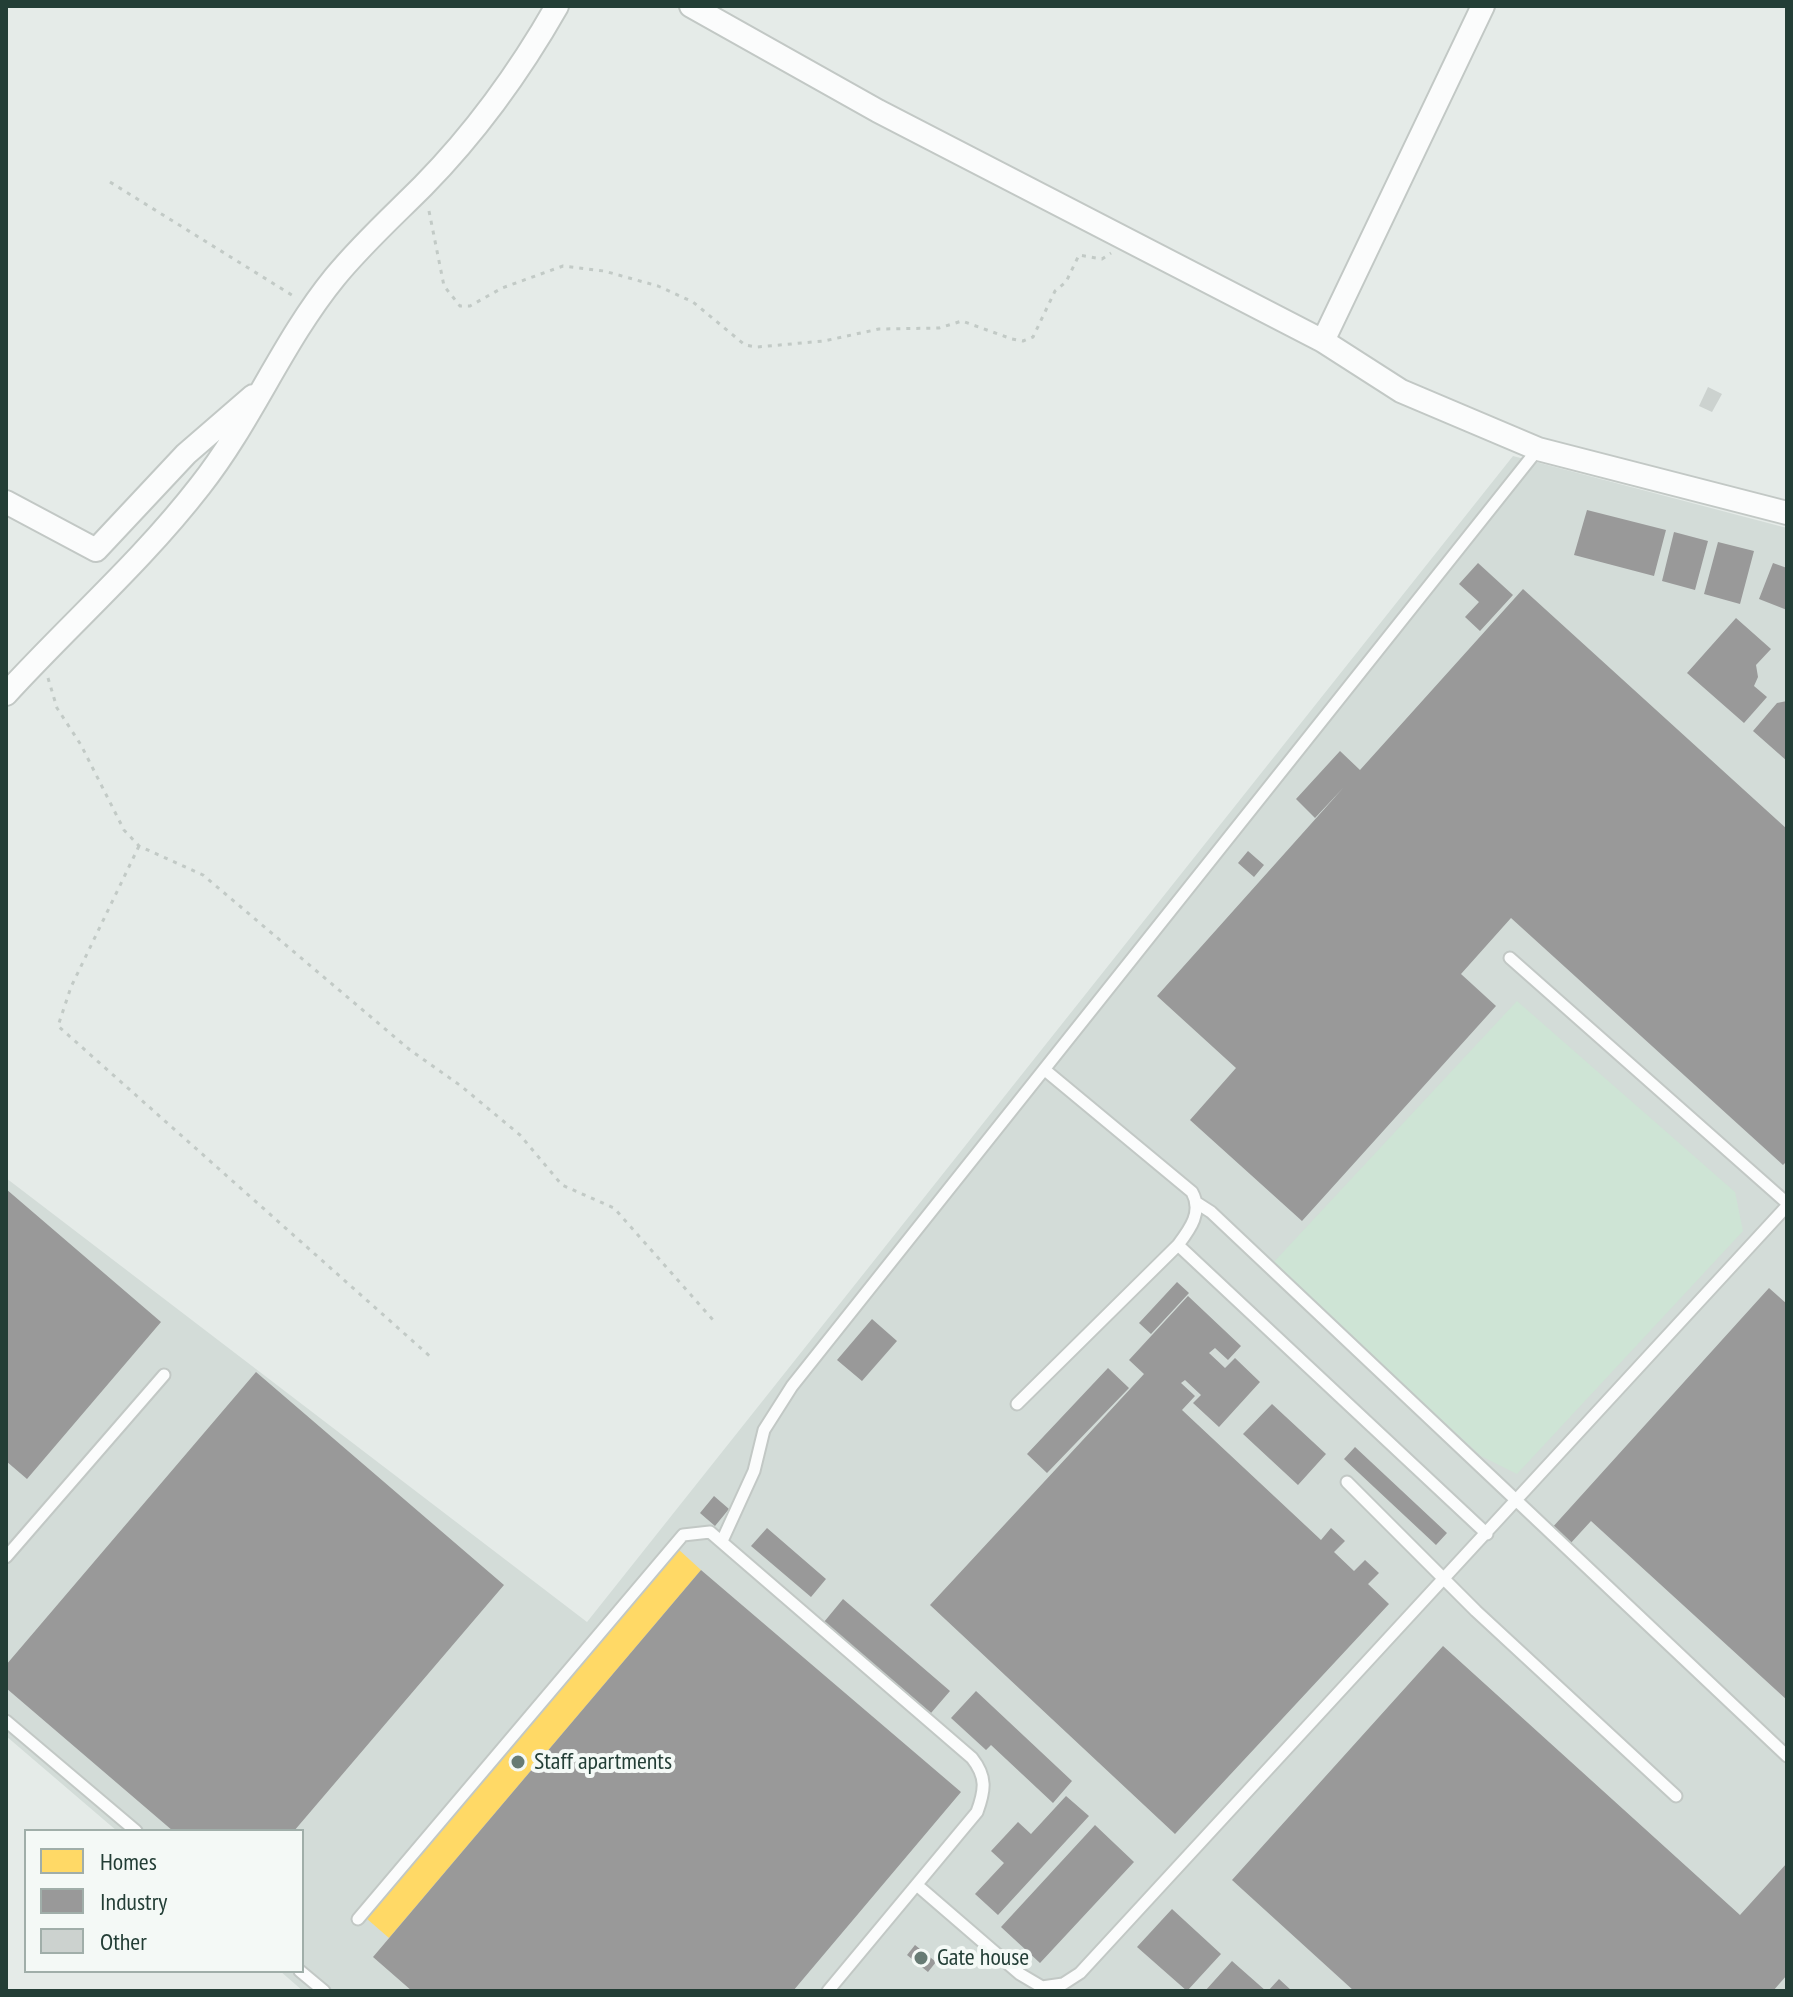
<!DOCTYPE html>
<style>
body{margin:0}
#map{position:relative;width:1793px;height:1997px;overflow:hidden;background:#e5ebe8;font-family:"PT Sans Narrow",sans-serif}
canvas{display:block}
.frame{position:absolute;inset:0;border:8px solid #233e36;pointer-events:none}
.legend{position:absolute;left:24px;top:1829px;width:280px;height:144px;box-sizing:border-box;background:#f4f9f6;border:2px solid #a0aea9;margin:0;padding:10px 14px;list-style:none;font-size:24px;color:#233e36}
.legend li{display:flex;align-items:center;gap:16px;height:40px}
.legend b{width:40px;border:2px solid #a0aea9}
</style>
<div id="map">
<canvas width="1793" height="1997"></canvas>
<div class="frame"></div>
<ul class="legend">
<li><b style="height:22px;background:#ffd966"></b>Homes</li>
<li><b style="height:22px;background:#999"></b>Industry</li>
<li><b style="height:22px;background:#ccd2cf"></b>Other</li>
</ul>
</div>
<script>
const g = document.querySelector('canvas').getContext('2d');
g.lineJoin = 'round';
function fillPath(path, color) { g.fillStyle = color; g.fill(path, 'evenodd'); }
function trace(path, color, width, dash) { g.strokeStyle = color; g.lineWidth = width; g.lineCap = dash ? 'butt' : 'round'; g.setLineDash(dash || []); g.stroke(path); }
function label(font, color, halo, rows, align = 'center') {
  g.font = font + ' "PT Sans Narrow",sans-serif'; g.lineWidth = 8; g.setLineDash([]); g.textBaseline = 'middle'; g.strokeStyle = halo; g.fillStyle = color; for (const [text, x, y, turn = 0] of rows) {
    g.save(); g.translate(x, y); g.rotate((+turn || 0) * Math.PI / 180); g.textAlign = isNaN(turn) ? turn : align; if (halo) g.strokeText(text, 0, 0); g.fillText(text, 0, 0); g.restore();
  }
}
fillPath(new Path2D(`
 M1513,456L1787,528V1991H303L280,1971H302V1831H117L6,1736V1178L587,1622Z`), '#d3dcd8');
fillPath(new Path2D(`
 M1517,1001L1735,1192L1743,1231L1517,1474L1481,1456L1272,1264Z`), '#cee4d5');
fillPath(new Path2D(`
 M678,1549L701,1570L389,1938L366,1918Z`), '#ffd966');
fillPath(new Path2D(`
 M1587,510L1666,530L1654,576L1574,555Z
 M1674,532L1708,541L1695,590L1662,581Z
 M1718,542L1754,551L1740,604L1704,594Z
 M1478,563L1513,595L1480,631L1465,617L1479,602L1459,584Z
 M1773,563L1787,568V610L1759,599Z
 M1523,589L1787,829V1161L1783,1165L1511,918L1461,974L1496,1006L1302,1221L1190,1120L1236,1068L1157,996L1344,787L1315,818L1296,799L1340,751L1360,770Z
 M1736,618L1771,649L1756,665L1758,677L1754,686L1767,697L1744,723L1687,673Z
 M1787,701V761L1753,731L1777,703Z
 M1248,851L1264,865L1254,877L1238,863Z
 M6,1189L161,1322L27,1479L6,1461Z
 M1177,1282L1189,1293L1151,1334L1139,1323Z
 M1769,1288L1787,1304V1700L1591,1521L1569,1545L1551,1529Z
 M1188,1296L1241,1346L1228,1360L1215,1348L1209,1353L1225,1368L1235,1358L1260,1382L1219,1427L1193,1403L1201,1395L1185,1380L1181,1383L1195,1396L1182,1410L1321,1540L1331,1528L1345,1541L1334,1552L1354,1571L1365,1560L1379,1573L1368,1584L1389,1604L1175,1834L930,1605L1144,1374L1129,1360Z
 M872,1319L897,1341L862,1381L837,1360Z
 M1108,1368L1129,1388L1047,1473L1027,1454Z
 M256,1372L504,1585L294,1831H173L6,1688V1665Z
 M1272,1404L1326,1454L1298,1485L1243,1434Z
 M1355,1447L1447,1533L1436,1545L1344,1459Z
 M714,1496L729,1509L715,1526L700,1513Z
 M767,1528L826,1579L811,1597L751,1546Z
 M701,1570L961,1792L793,1991H412L373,1957Z
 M843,1599L950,1691L931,1713L824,1622Z
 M1443,1646L1740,1915L1787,1863V1975L1773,1991H1354L1232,1880Z
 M976,1691L1072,1781L1053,1803L991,1745L986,1750L951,1718Z
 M1066,1796L1089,1816L998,1915L975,1894L1004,1863L991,1851L1018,1822L1031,1834Z
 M1095,1825L1134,1862L1040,1963L1001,1927Z
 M1172,1909L1221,1954L1187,1991L1137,1947Z
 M915,1945L936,1962L928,1972L907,1955Z
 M1232,1961L1266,1991H1205Z
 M1279,1979L1292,1991H1268Z`), '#999');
fillPath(new Path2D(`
 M1708,387L1722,394L1712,412L1699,406Z`), '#ccd2cf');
const lane = new Path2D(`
 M1510,958L1787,1203
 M1197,1203L1211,1212L1787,1756
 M1178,1245L1487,1534
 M1017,1404L1178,1245C1190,1229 1203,1212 1192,1192L1045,1070
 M1347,1482L1476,1611L1676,1796
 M722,1541L754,1471L764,1430L792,1386L1538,449
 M6,1557L164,1375
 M6,1721L136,1831
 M918,1886L1020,1974L1042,1987L1063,1984L1080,1973L1787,1206
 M358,1919L683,1535L710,1532L972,1758C987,1777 985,1790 977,1812L828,1991
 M300,1971L324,1991`);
const street = new Path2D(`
 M691,6L878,111L1323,341L1401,391L1538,449L1787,513
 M1323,341L1483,6
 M6,502L96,550L186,454L253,396
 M6,694C70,624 142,561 200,486C252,420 282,342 335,277C362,244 393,216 423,186C476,132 520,71 557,6`);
trace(lane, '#c2c8c5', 15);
trace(street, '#c2c8c5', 26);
trace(new Path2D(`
 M110,182L295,297
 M429,211L444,286L460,306H470L502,288L563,266L604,271L658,286L693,302L745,345L757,347L824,341L879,329L939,328L962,321L1012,339L1023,341L1033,337L1055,291L1066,282L1079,255L1102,259L1111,253
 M48,678L57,708L81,745L124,830L139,846L203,875L410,1050L461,1086L520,1135L562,1185L614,1208L714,1321
 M139,846L71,987L58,1026L433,1359`), '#c2cac6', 3, [4, 6]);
trace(lane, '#fbfcfc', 11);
trace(street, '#fbfcfc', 22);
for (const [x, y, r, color] of [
 [518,1762,8,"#677b74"],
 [921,1958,8,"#677b74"]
]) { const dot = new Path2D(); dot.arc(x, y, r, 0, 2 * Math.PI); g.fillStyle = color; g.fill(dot); trace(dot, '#f4f9f6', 3); }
label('24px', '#233e36', '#f4f9f6', [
 ["Staff apartments",534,1762],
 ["Gate house",937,1958]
], 'left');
</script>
